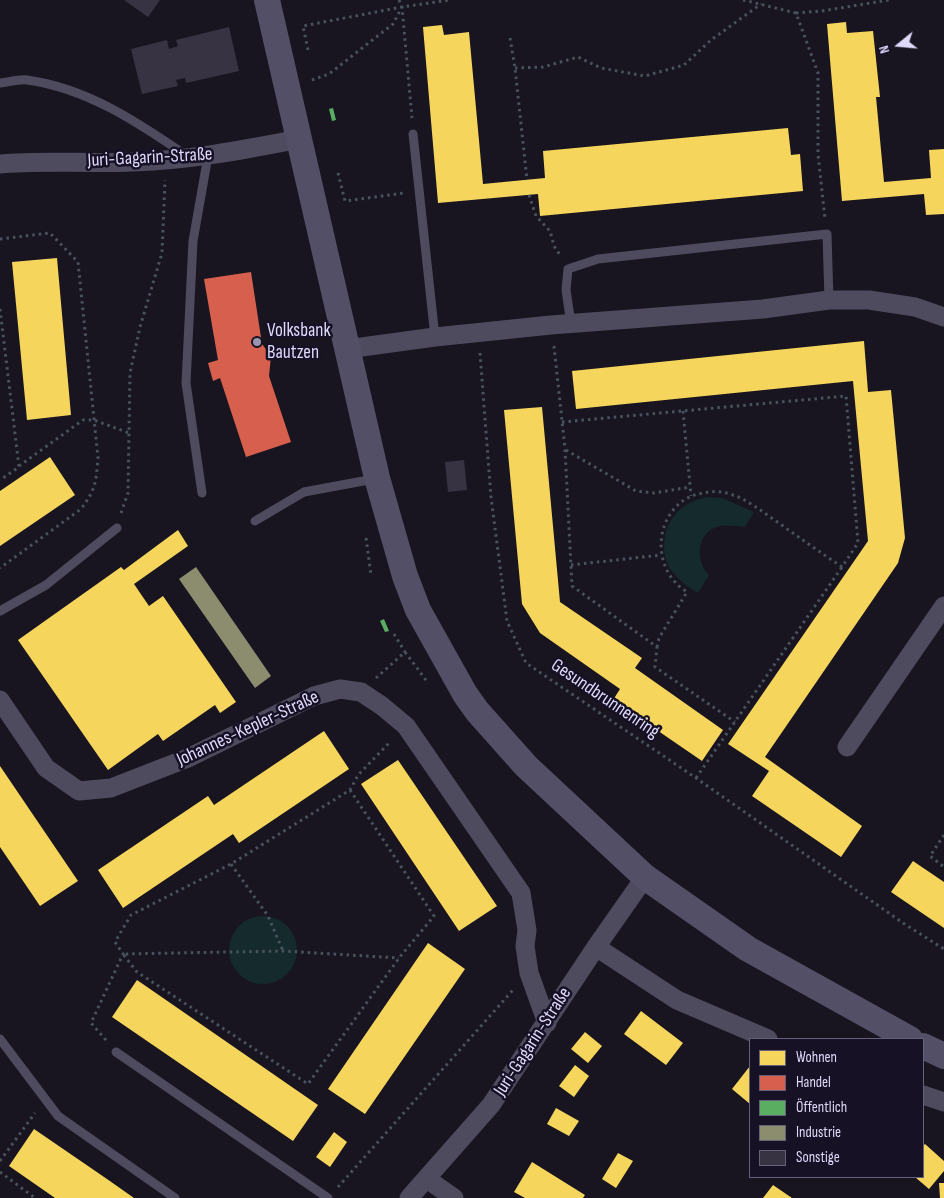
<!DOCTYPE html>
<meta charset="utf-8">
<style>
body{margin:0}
#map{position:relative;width:944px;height:1198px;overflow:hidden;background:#181520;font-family:"Sofia Sans Condensed",sans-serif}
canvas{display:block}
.legend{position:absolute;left:749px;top:1038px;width:175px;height:140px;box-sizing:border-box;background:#161124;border:1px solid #66617a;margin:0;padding:6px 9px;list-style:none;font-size:15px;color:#dfd9fb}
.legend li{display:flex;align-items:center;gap:10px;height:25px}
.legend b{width:25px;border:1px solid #66617a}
.north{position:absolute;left:874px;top:20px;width:50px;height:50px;-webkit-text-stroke:4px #161124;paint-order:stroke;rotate:253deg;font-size:14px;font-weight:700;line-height:20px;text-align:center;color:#dfd9fb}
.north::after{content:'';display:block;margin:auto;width:18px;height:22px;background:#dfd9fb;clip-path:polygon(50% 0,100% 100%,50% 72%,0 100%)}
</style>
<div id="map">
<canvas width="944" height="1198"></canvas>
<ul class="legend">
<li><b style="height:14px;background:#f6d55c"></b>Wohnen</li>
<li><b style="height:14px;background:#d6604d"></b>Handel</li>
<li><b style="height:14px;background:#5aae61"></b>Öffentlich</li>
<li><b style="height:14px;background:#8c8c6e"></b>Industrie</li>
<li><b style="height:14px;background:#373342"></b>Sonstige</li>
</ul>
<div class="north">N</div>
</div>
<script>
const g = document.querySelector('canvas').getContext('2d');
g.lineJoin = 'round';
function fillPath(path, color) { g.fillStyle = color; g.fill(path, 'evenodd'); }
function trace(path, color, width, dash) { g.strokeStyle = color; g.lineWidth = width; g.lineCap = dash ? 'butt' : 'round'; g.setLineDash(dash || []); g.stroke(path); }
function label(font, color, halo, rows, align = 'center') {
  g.font = font + ' "Sofia Sans Condensed",sans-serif'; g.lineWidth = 5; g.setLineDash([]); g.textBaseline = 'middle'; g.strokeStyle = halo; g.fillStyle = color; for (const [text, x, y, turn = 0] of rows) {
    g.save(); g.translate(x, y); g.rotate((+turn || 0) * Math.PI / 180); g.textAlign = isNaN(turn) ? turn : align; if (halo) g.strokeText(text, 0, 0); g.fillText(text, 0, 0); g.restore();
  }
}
fillPath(new Path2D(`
 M708,497L722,498L754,512L745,527C736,526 726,524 717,527C696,534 695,561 709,575L698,593C688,587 678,580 671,570C658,550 664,521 683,507C691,501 699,499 708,497Z
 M229 950a34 34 0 1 1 68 0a34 34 0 1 1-68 0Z`), '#152a2c');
fillPath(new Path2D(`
 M846,22L847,33L873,31L880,97H876L884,182L931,178L929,150L944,149V214L926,215L924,194L842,201L827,24Z
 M442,25L444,35L469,32L483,184L545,178L543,151L788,128L791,155L800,154L803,191L540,216L538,194L438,203L423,27Z
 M57,258L71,415L27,420L12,262Z
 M864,341L868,392L891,390L905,538L898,563L765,757L862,826L841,857L752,796L769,771L728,744L868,541L853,381L576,409L572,371Z
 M542,407L560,602L642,658L635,668L723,730L702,761L613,700L620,689L540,633L522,604L504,410Z
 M50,457L75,495L0,546V491Z
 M178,530L188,546L134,584L149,606L163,596L236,702L220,713L215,705L163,741L158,734L108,770L18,640L121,567L124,570Z
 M324,731L349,769L239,843L233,834L123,908L98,870L208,796L214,805Z
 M398,760L497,906L459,931L361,784Z
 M0,766L78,881L40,906L0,847Z
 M913,861L944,882V928L891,892Z
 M428,943L465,969L365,1114L328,1089Z
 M137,980L318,1105L293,1141L112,1017Z
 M641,1011L683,1043L666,1065L624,1034Z
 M585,1032L602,1046L588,1063L571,1049Z
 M575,1065L589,1076L574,1097L559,1086Z
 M750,1066V1104L732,1089Z
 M556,1108L579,1121L569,1136L547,1124Z
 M34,1129L107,1179L134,1198H55L45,1191L9,1166Z
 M334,1132L347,1142L330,1167L316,1157Z
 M925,1144L944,1161V1171L929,1189L915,1177H923V1146Z
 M618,1153L633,1161L616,1188L602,1179Z
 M532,1162L585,1195L583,1198H525L514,1192Z
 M939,1183H944V1198H940Z
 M773,1185L792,1198H763Z`), '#f6d55c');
fillPath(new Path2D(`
 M251,272L262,344L271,356L269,376L291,442L246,457L220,378L213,381L208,363L218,360L204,279Z`), '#d6604d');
fillPath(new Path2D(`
 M333,108L336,120L332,121L329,109Z
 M384,619L389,631L385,632L380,621Z`), '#5aae61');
fillPath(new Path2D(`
 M196,567L271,676L255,688L179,579Z`), '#8c8c6e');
fillPath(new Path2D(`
 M124,0H160L148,17Z
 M229,27L239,71L186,83L185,78L176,80L178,86L142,94L131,49L167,40L169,49L178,46L176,40Z
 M464,460L467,490L448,492L445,462Z`), '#373342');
trace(new Path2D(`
 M399,0L402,7L412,118
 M743,0L796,13L818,73V154L825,219
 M796,13L822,11L889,0
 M510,38L515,68L527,180
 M308,50L303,26L402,7L450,0
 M515,68L543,67L578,57L601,68L645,76L684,65L711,40L761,4
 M312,80L329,74L393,24L402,7
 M338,173L345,201L404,193
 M529,195L536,216L550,231L554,246L560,255
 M0,239L50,233L78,262L98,458C96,482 96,489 81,509L0,568
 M0,309L19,467L0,480
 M554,346L565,449L572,586L657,647L655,667L735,722
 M480,353L491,497L507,621L526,663L696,778L903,923L944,949
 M683,411L691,496
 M562,422L846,396L858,543L842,567C820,552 798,537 776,521C761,511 747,499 730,494C721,491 712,491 703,493C662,499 648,552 675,582C678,586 683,589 687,592L659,638L657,647
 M566,450L636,491L654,493L690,487
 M19,466L83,420H94L129,433
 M121,513L128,493L130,373L140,327L162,253L165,180
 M366,538L371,575
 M571,565L661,555
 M394,634L405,652
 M376,678L405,652L426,680
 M696,778L842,567
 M350,790L434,916L399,958L308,1084L137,972L123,954L283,951L399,958
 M944,835L930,856L944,867
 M231,864L268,916L283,951
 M106,1040L91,1023L123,954L115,942L131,915L231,864L350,790L358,775L391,741
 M0,1161L35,1113
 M0,1172L35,1198
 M338,1187L513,990`), '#49525f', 3, [2.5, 4]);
trace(new Path2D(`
 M0,83C9,82 19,79 27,80C87,88 139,123 187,156
 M413,134L435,337
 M571,324L566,290L568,269L598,259L827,234L829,300
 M202,493L186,383L193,241L208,156
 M255,521L304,492L374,479
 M0,611L46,585L117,528
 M0,1039L58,1116L175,1198
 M116,1052L328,1198`), '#4e4b5f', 9);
trace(new Path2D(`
 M0,164C44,160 89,164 133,162C191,160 242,150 299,139
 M347,349L435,337L551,325L763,309L829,300H869L915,307L944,317
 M0,700L46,768L79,791L111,788L188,758L314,696L340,689L361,692L382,706L406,726L521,893L527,930L525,946L529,973L547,1023
 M847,747L944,606
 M596,947L677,1000L768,1039
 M923,1095L944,1102
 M427,1179L454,1198
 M409,1198L491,1105L596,947L645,877`), '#4e4b5f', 19);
trace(new Path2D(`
 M267,0L377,478L405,576L418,610L465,694L477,711L526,766L645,877L748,949L910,1039
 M923,1046L944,1056`), '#524f66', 26);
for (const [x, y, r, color] of [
 [257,342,5,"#9994ae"]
]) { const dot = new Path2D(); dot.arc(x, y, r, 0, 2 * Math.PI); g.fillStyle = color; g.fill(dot); trace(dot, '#161124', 2); }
label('19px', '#dfd9fb', '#161124', [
 ["Juri-Gagarin-Straße",150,158,-3],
 ["Gesundbrunnenring",605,699,34],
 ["Johannes-Kepler-Straße",248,729,-25],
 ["Juri-Gagarin-Straße",533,1042,-57]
]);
label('19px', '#dfd9fb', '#161124', [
 ["Volksbank",267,331],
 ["Bautzen",267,353]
], 'left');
</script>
